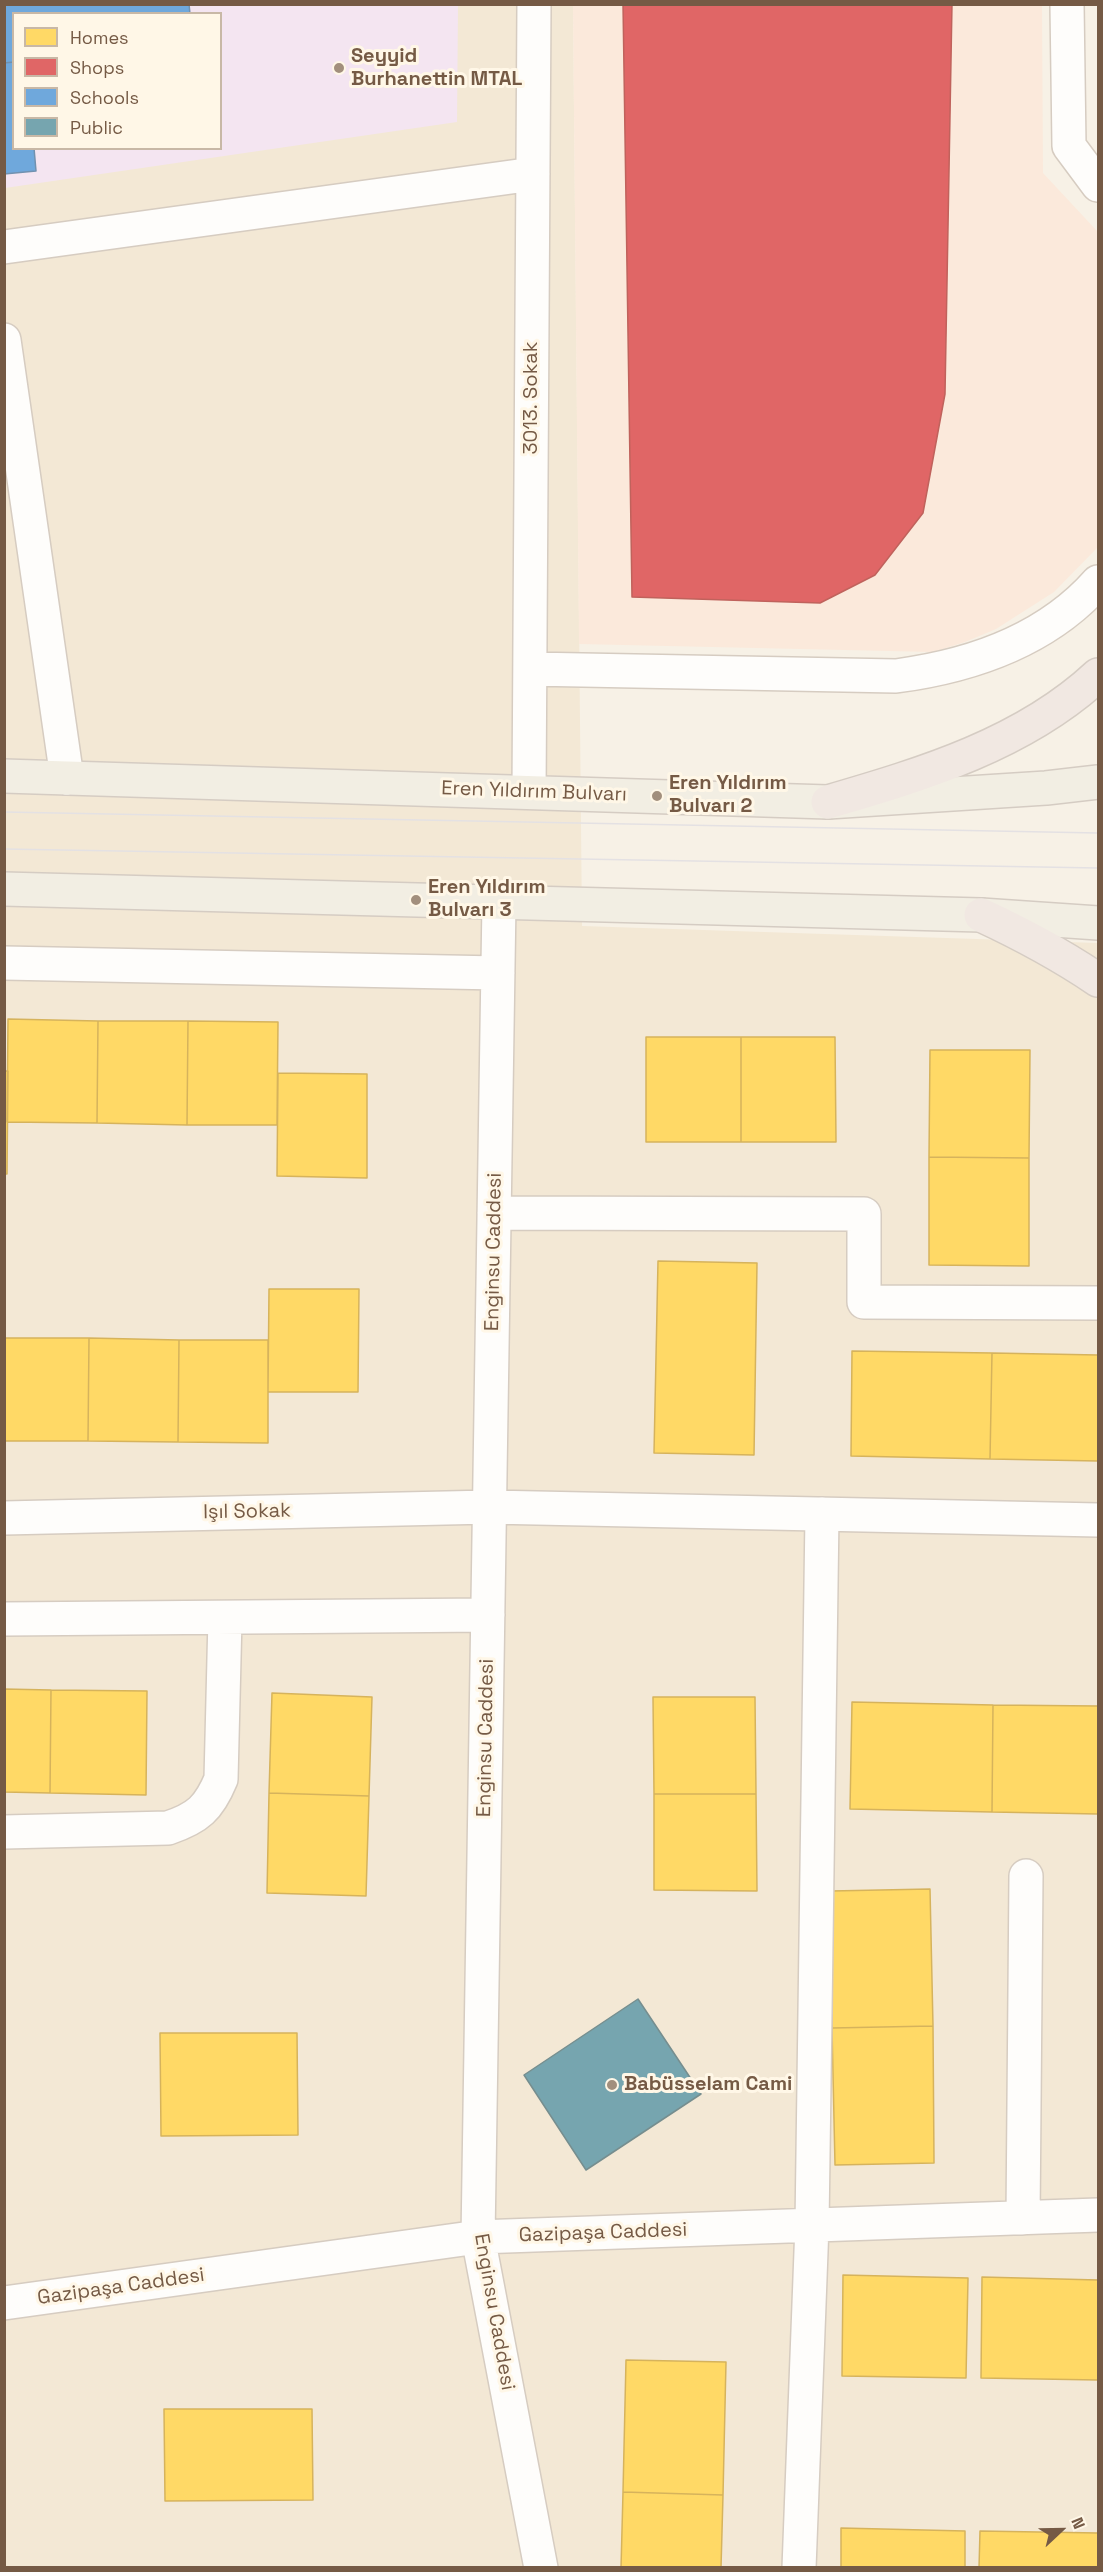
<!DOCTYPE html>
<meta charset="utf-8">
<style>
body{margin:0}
#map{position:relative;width:1103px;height:2572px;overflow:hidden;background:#f7f1e6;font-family:"Space Grotesk",sans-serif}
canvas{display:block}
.frame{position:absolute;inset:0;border:6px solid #755a45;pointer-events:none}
.legend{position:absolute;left:12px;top:12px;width:210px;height:138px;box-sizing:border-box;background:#fff7e7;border:2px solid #c8b8a6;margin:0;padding:8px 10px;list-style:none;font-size:18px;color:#755a45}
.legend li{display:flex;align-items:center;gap:12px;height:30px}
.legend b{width:30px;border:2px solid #c8b8a6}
.north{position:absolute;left:1031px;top:2500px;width:60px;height:60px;-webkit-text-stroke:4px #fff7e7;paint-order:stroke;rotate:68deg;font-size:16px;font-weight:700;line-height:24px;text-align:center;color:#755a45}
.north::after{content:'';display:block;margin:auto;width:21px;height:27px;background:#755a45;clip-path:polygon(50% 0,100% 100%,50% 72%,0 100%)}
</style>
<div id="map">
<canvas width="1103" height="2572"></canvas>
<div class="frame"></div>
<ul class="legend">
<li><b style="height:16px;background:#ffd966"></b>Homes</li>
<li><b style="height:16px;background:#e06666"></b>Shops</li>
<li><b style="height:16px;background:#6fa8dc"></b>Schools</li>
<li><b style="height:16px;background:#76a5af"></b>Public</li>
</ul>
<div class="north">N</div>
</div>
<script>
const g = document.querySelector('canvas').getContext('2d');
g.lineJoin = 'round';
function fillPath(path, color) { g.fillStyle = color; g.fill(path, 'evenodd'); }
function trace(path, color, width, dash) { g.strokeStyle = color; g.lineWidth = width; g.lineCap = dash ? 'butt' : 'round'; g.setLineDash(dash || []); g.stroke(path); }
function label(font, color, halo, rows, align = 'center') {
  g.font = font + ' "Space Grotesk",sans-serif'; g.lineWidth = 6; g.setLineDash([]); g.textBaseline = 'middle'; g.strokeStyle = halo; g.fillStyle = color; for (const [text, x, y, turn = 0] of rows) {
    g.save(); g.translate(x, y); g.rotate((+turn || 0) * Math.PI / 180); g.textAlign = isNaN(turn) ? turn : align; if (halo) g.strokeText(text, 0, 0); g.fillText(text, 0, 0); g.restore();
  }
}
fillPath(new Path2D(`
 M5,5H573L582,926L1098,943V2567L5,2568ZM14,14H220V148H14Z`), '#f3e8d5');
fillPath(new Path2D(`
 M573,5H1042L1043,173L1098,232V547L1054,592L996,629L965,642L933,652L579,644Z`), '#fbe9db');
fillPath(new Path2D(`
 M4,5H458L457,122L5,188ZM14,14H220V148H14Z`), '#f4e5f1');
const homes = new Path2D(`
 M8,1019L98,1021L97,1123L7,1122Z
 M98,1021H188L187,1125L97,1123Z
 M188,1021L278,1022L277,1125H187Z
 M646,1037H741V1142H646Z
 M741,1037H835L836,1142H741Z
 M930,1050H1030L1029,1158L929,1157Z
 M4,1071H8L7,1174H4Z
 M278,1073L367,1074V1178L277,1176Z
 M929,1157L1029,1158V1266L929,1265Z
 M658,1261L757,1263L754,1455L654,1453Z
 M269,1289H359L358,1392H268Z
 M4,1338H89L88,1441H4Z
 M89,1338L179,1340L178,1442L88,1441Z
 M179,1340H268V1443L178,1442Z
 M852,1351L992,1353L990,1459L851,1456Z
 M992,1353L1098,1355V1461L990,1459Z
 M4,1689L51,1690L50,1793L4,1792Z
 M51,1690L147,1691L146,1795L50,1793Z
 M272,1693L372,1697L369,1796L269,1793Z
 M653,1697H755L756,1794H654Z
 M852,1702L993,1705L992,1812L850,1809Z
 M993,1705L1098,1706V1814L992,1812Z
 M269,1793L369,1796L366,1896L267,1893Z
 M654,1794H756L757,1891L654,1890Z
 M930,1889L933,2026L832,2028L831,1891Z
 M933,2026L934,2163L835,2165L832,2028Z
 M160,2033H297L298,2135L161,2136Z
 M843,2275L968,2278L966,2378L842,2376Z
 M982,2277L1098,2280V2380L981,2378Z
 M626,2360L726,2362L723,2495L623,2492Z
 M164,2409H312L313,2500L165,2501Z
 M623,2492L723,2495L721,2568H621Z
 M841,2528L965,2531V2568H841Z
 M980,2531L1098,2533V2568H979Z`);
fillPath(homes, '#ffd966');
trace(homes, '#d6b35c', 1.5);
const shops = new Path2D(`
 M623,4H952L945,394L923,513L875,575L820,603L632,597Z`);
fillPath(shops, '#e06666');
trace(shops, '#c0625c', 1.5);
const schools = new Path2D(`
 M4,4H189L190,14H14V62L4,63Z
 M14,62V148H34L36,171L4,174V63Z`);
fillPath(schools, '#6fa8dc');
trace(schools, '#7191af', 1.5);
const public = new Path2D(`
 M638,1999L701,2094L586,2170L524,2075Z`);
fillPath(public, '#76a5af');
trace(public, '#768e8f', 1.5);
const minor = new Path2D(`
 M1067,4L1069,146L1098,185
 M4,247L533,174
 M4,340L67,778
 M530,669L896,676C972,666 1046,641 1098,582
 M529,792L534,4
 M499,902L478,2237L541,2568
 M4,963L498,973
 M494,1213L864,1214V1302L1098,1303
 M4,1518L490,1507L1098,1520
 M4,1619L488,1615
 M4,1832L168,1828C198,1818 209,1808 221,1779L225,1618
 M1023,2218L1026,1876
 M4,2303L478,2237L1098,2215
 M799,2568L812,2225L822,1514`);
const major = new Path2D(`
 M4,776L828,802L1046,788L1098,782
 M4,889L981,915L1098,923`);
const highway = new Path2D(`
 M828,802C924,774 1024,744 1098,675
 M981,915C1022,934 1061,955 1098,980`);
trace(minor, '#d6ccc1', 36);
trace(major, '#d5ccc3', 36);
trace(highway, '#d5ccc3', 36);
trace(minor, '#fefdfb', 33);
trace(major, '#f2eee3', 33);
trace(highway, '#f1e8e2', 33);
trace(new Path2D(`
 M4,812L1098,833
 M4,849L1098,868`), '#e4e1e3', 1.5);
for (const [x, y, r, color] of [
 [339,68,6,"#a28f7d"],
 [657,796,6,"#a28f7d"],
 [416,900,6,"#a28f7d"],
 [612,2085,6,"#a28f7d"]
]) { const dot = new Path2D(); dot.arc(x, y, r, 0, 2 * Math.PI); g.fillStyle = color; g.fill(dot); trace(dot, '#fff7e7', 2); }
label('bold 20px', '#755a45', '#fff7e7', [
 ["Seyyid",351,57],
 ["Burhanettin MTAL",351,80],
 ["Eren Yıldırım",669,784],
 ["Bulvarı 2",669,807],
 ["Eren Yıldırım",428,888],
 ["Bulvarı 3",428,911],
 ["Babüsselam Cami",624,2085]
], 'left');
label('20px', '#755a45', '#fff7e7', [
 ["3013. Sokak",532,398,-90],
 ["Eren Yıldırım Bulvarı",534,792,2],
 ["Enginsu Caddesi",494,1252,-89],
 ["Işıl Sokak",247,1512,-1],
 ["Enginsu Caddesi",486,1738,-89],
 ["Gazipaşa Caddesi",603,2233,-2],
 ["Gazipaşa Caddesi",121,2287,-8],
 ["Enginsu Caddesi",494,2312,80]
]);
</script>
